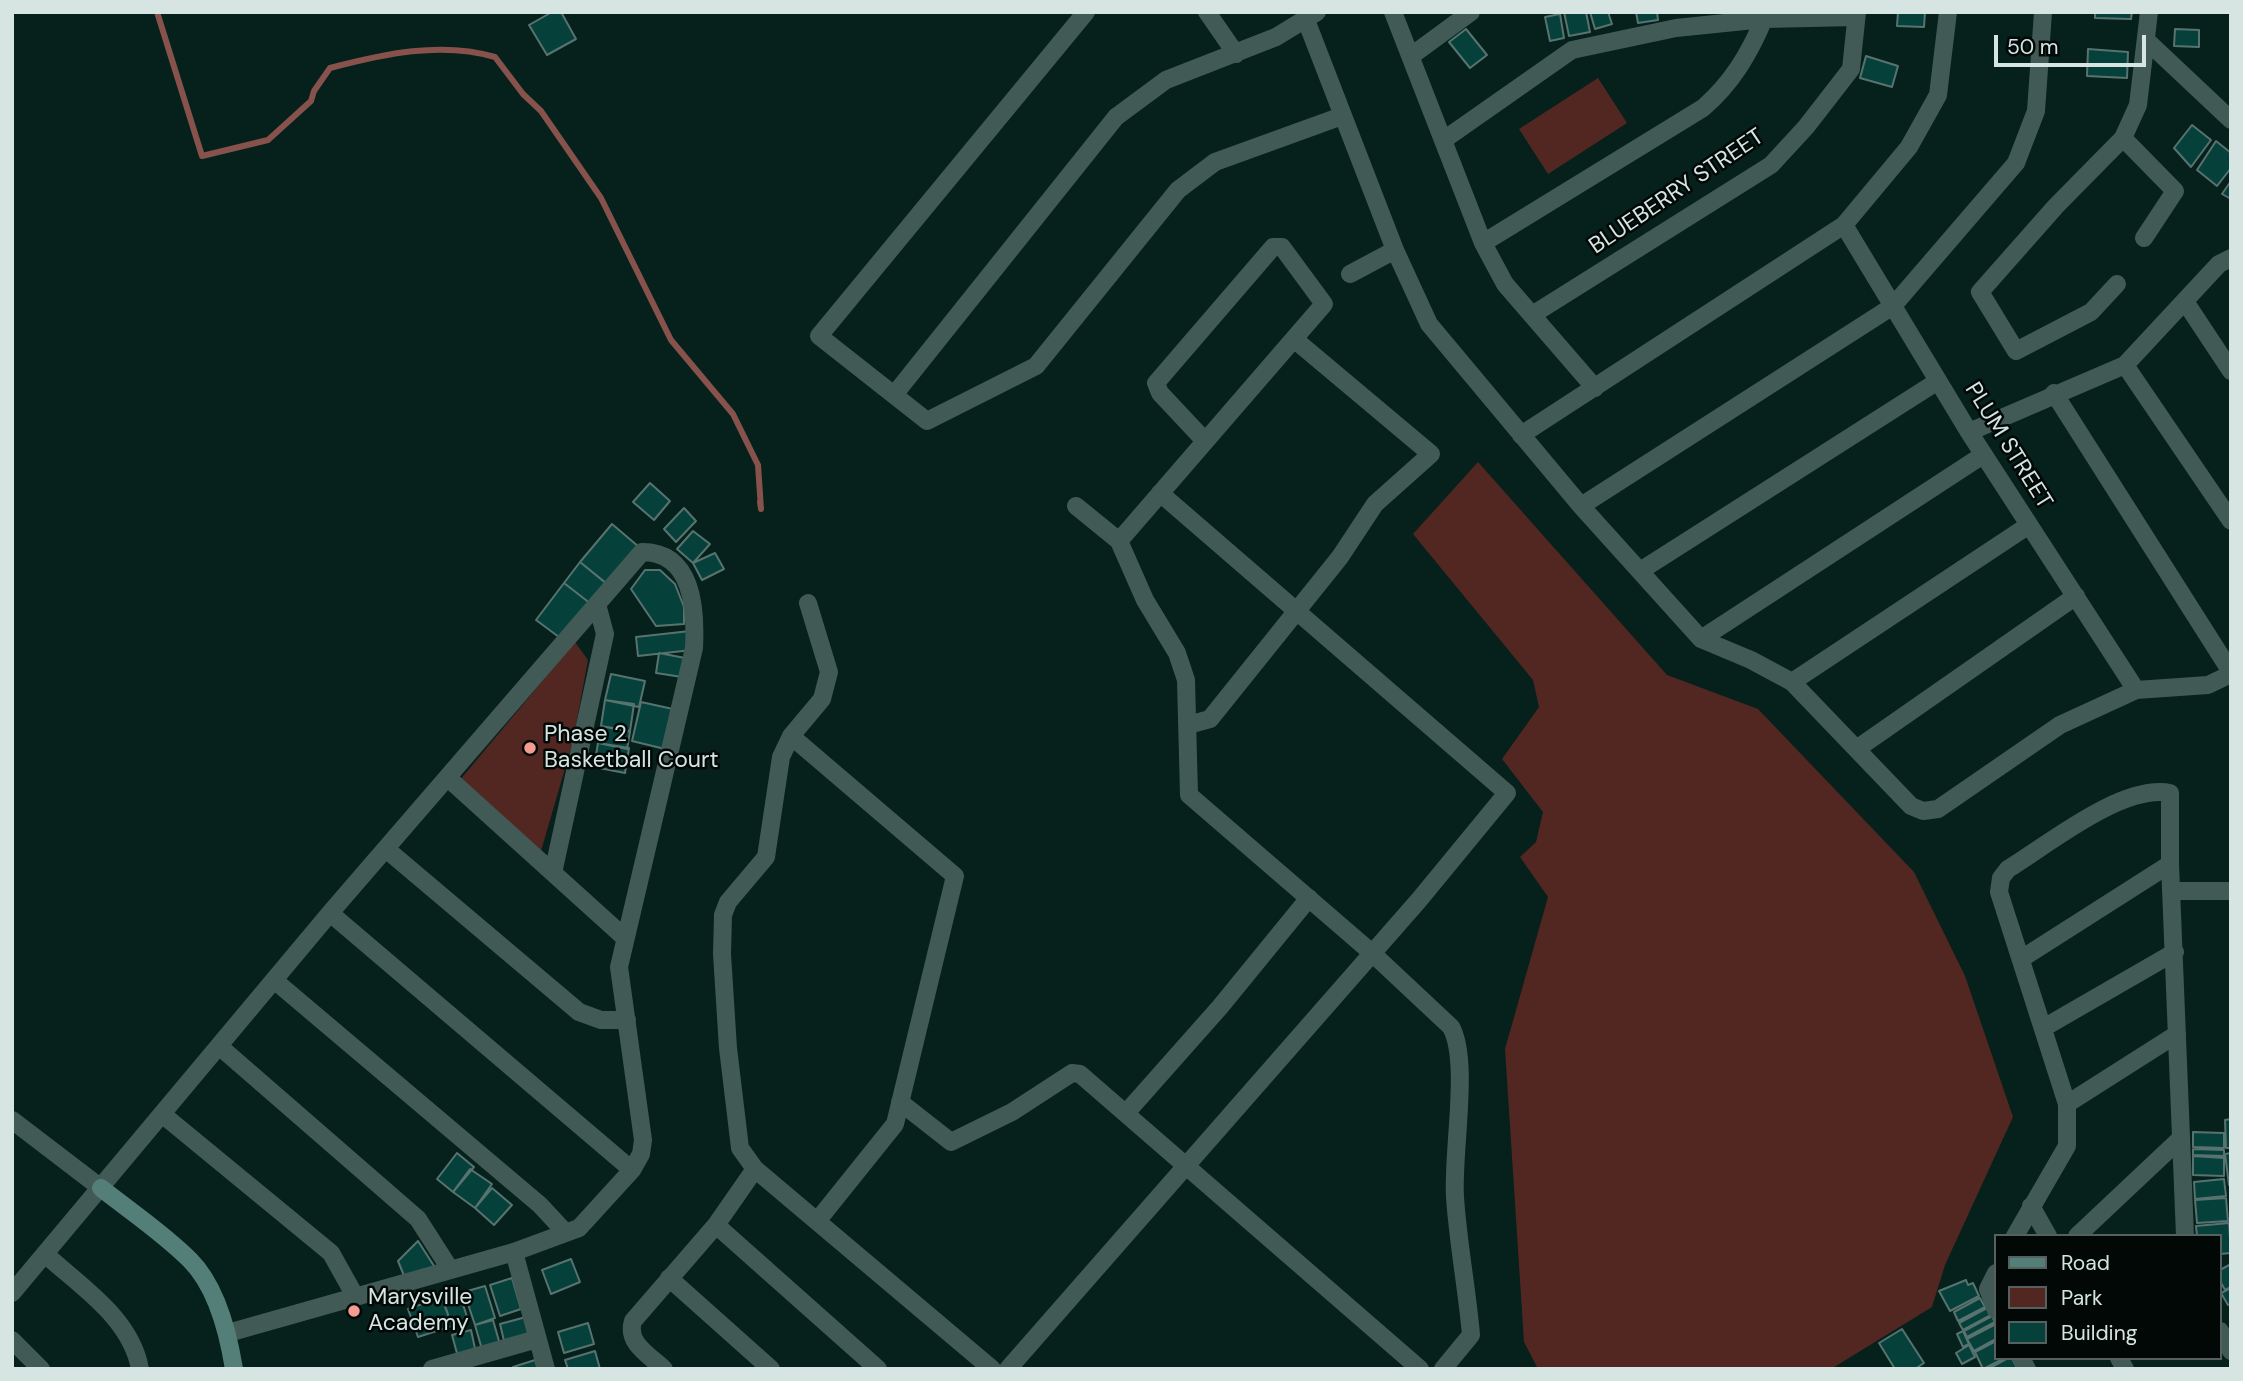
<!DOCTYPE html>
<style>
body{margin:0}
#map{position:relative;width:2243px;height:1381px;overflow:hidden;background:#06201c;font-family:"DM Sans",sans-serif}
canvas{display:block}
.frame{position:absolute;inset:0;border:14px solid #d6e5e2;pointer-events:none}
.legend{position:absolute;left:1994px;top:1234px;width:228px;height:126px;box-sizing:border-box;background:#010806;border:2px solid #56605e;margin:0;padding:9px 12px;list-style:none;font-size:21px;color:#d6e5e2}
.legend li{display:flex;align-items:center;gap:14px;height:35px}
.legend b{width:35px;border:2px solid #56605e}
.scale{position:absolute;left:1994px;top:35px;width:152px;height:32px;box-sizing:border-box;border:4px solid #d6e5e2;border-top:0;padding-left:9px;font-size:21px;line-height:24px;white-space:nowrap;color:#d6e5e2;-webkit-text-stroke:5px #010806;paint-order:stroke}
</style>
<div id="map">
<canvas width="2243" height="1381"></canvas>
<div class="frame"></div>
<ul class="legend">
<li><b style="height:9px;background:#547f78"></b>Road</li>
<li><b style="height:19px;background:#522721"></b>Park</li>
<li><b style="height:19px;background:#06403a"></b>Building</li>
</ul>
<div class="scale">50 m</div>
</div>
<script>
const g = document.querySelector('canvas').getContext('2d');
g.lineJoin = 'round';
function fillPath(path, color) { g.fillStyle = color; g.fill(path, 'evenodd'); }
function trace(path, color, width, dash) { g.strokeStyle = color; g.lineWidth = width; g.lineCap = dash ? 'butt' : 'round'; g.setLineDash(dash || []); g.stroke(path); }
function label(font, color, halo, rows, align = 'center') {
  g.font = font + ' "DM Sans",sans-serif'; g.lineWidth = 5; g.setLineDash([]); g.textBaseline = 'middle'; g.strokeStyle = halo; g.fillStyle = color; for (const [text, x, y, turn = 0] of rows) {
    g.save(); g.translate(x, y); g.rotate((+turn || 0) * Math.PI / 180); g.textAlign = isNaN(turn) ? turn : align; if (halo) g.strokeText(text, 0, 0); g.fillText(text, 0, 0); g.restore();
  }
}
fillPath(new Path2D(`
 M1598,78L1627,123L1548,174L1519,129Z
 M1478,462L1667,675L1758,709L1914,872L1965,976L2013,1117L1945,1265L1932,1307L1831,1369H1538L1524,1342L1505,1049L1548,897L1520,857L1536,842L1543,812L1502,759L1539,707L1533,680L1413,534Z
 M575,642L588,660L573,741L541,851L460,780Z`), '#522721');
trace(new Path2D(`
 M157,12L202,156L268,140L311,101L314,91L330,68C383,54 441,41 495,57L523,94L541,111L601,198L671,340L733,414L758,465L761,509L760,502`), '#86524b', 6);
const building = new Path2D(`
 M552,12H561L576,39L547,55L529,25Z
 M1564,12H1586L1590,32L1569,36Z
 M1590,12H1608L1612,24L1595,29Z
 M1636,12H1657L1658,20L1638,23Z
 M1898,12H1925L1924,27L1897,26Z
 M2095,12H2132L2131,19L2095,18Z
 M1560,14L1564,38L1550,41L1545,17Z
 M1466,29L1487,55L1470,68L1449,42Z
 M2175,29L2199,30V47L2174,46Z
 M2088,49L2128,52L2127,78L2087,76Z
 M1866,56L1898,66L1892,87L1860,78Z
 M2192,125L2211,140L2191,167L2174,148Z
 M2216,141L2231,153V168L2217,186L2197,170Z
 M2231,181V199L2222,194Z
 M650,483L670,501L654,520L633,502Z
 M684,508L696,521L676,542L664,529Z
 M612,524L639,547L608,585L580,562Z
 M693,531L710,544L693,563L677,549Z
 M715,553L724,569L702,580L693,563Z
 M580,562L606,583L591,604L564,583Z
 M645,570H660L675,584L684,607V624L656,626L631,589Z
 M564,583L591,604L563,640L536,620Z
 M690,631L692,650L638,656L636,637Z
 M659,653L685,658L682,677L656,673Z
 M611,674L645,681L639,707L605,700Z
 M605,700L634,704L630,731L601,726Z
 M641,702L673,709L665,749L632,741Z
 M601,726L630,732L627,749L598,743Z
 M598,743L629,748L625,773L594,767Z
 M2231,1119V1148H2226L2225,1120Z
 M2193,1132L2224,1133V1148L2193,1147Z
 M2193,1149L2224,1150V1156L2193,1155Z
 M457,1153L474,1167L453,1192L437,1179Z
 M2231,1153V1185H2229L2225,1154Z
 M2193,1156L2224,1158V1176L2193,1175Z
 M470,1169L492,1184L475,1208L453,1192Z
 M2224,1179L2226,1196L2195,1199L2194,1182Z
 M492,1188L512,1205L494,1225L475,1208Z
 M2226,1198L2228,1221L2197,1223L2195,1200Z
 M2229,1223L2231,1253L2220,1254V1236H2197L2196,1226Z
 M418,1241L436,1269L405,1278L398,1261Z
 M571,1259L580,1282L551,1294L542,1270Z
 M2231,1264V1287L2225,1290L2220,1281V1270Z
 M512,1278L521,1309L500,1316L490,1285Z
 M1966,1280L1968,1285L1973,1283L1979,1296L1950,1311L1939,1291Z
 M485,1286L495,1318L475,1325L464,1292Z
 M2231,1288V1303L2228,1305L2221,1293Z
 M442,1297L452,1326L418,1337L408,1309Z
 M461,1298L468,1320L452,1326L444,1304Z
 M1980,1298L1985,1307L1958,1321L1954,1312Z
 M1987,1308L1991,1315L1963,1330L1959,1323Z
 M1992,1316L1995,1322L1967,1337L1964,1331Z
 M526,1317L531,1339L505,1345L500,1324Z
 M493,1320L501,1348L483,1353L475,1325Z
 M588,1323L594,1344L564,1353L558,1332Z
 M1996,1324V1339L1974,1351L1967,1339Z
 M1902,1329L1924,1363L1915,1369H1895L1879,1343Z
 M471,1330L476,1353L458,1357L452,1335Z
 M1963,1331L1969,1344L1963,1347L1957,1334Z
 M1996,1341V1358H2005L1983,1369L1975,1352Z
 M1969,1345L1975,1357L1962,1364L1956,1353Z
 M595,1351L600,1369H568L565,1360Z
 M2008,1358H2012L2017,1368L1988,1369Z
 M535,1360L538,1369H513V1367Z`);
fillPath(building, '#06403a');
trace(building, '#58736f', 2);
trace(new Path2D(`
 M1086,12L819,336L927,421L1036,366L1178,190L1215,162L1342,116
 M1207,12L1236,54
 M1393,12L1483,243L1505,284L1595,388
 M1306,20L1395,250L1429,324L1581,506L1701,639L1751,660L1792,682L1911,806L1923,811L1938,809L2060,725L2136,690L2208,685L2231,674
 M2146,40L2231,120
 M1411,56L1471,12
 M2123,138L2175,191L2144,238
 M1445,139L1572,50L1676,28L1764,19L1856,17
 M1844,225L1969,432L2136,690
 M1483,243L1703,108C1732,83 1749,54 1764,19
 M1350,274L1395,250
 M2117,284L2091,312L2016,351L1980,292L2056,206L2123,138L2138,105L2149,12
 M2186,303L2231,371
 M1532,315L1771,165L1806,127L1851,69L1857,12
 M2125,365L2231,521
 M2054,393L2231,672
 M894,395L1116,117L1166,80L1276,37L1317,12
 M1969,432L2125,365L2219,264L2231,258
 M1521,435L1844,225L1909,147L1938,95L1948,12
 M1076,506L1119,541L1145,600L1177,653L1186,680L1189,795L1372,953L1451,1027C1470,1061 1452,1153 1455,1197C1458,1243 1467,1289 1471,1335L1443,1369
 M1581,506L1893,306L2016,163L2036,111L2043,12
 M1119,541L1324,304L1282,247H1273L1156,383L1160,393L1205,441
 M1640,571L1938,381
 M808,603L829,672L822,699L791,736L781,757L766,857L728,902L723,915L722,954L728,1048L740,1148L755,1169L992,1369
 M1701,639L1983,455
 M1792,682L2029,525
 M1188,725L1210,719L1340,557L1375,504L1431,454L1294,339
 M791,736L955,876L895,1124L818,1220
 M1858,748L2076,596
 M448,778L624,937
 M386,849L579,1012L601,1020H627
 M553,873L605,634L597,604
 M2171,891H2231
 M330,913L632,1170
 M2021,959L2170,864
 M274,980L540,1205L566,1233
 M2045,1027L2175,952
 M219,1046L418,1219L450,1269
 M900,1102L951,1142L1012,1112L1072,1073L1080,1074L1420,1369
 M2067,1104L2177,1034
 M1126,1113L1220,1007L1309,898
 M162,1114L331,1253L355,1296
 M12,1120L101,1188
 M2031,1206L2048,1236
 M716,1225L755,1169
 M2015,1236L2067,1146V1104L1999,892L2001,878L2008,869C2049,844 2122,784 2170,793V864L2185,1236
 M2077,1236L2180,1139
 M514,1252L546,1369
 M45,1254C81,1287 131,1318 140,1369
 M1996,1273L1988,1289L1996,1310
 M669,1278L771,1369
 M12,1293L330,913L642,552C693,552 696,609 694,648L619,967L643,1140L641,1154L632,1170L579,1228L514,1252L228,1333
 M2220,1331L2231,1351
 M12,1340L41,1369
 M2021,1358L2027,1369
 M2119,1358L2125,1369
 M432,1369L537,1339
 M664,1369C649,1355 626,1343 633,1321L716,1225L878,1369
 M1008,1369L1419,900L1507,793L1160,493`), '#415a56', 18);
trace(new Path2D(`
 M101,1188C130,1211 163,1233 190,1260C217,1287 228,1332 234,1369`), '#547f78', 18);
for (const [x, y, r, color] of [
 [530,748,7,"#f59c90"],
 [354,1311,7,"#f59c90"]
]) { const dot = new Path2D(); dot.arc(x, y, r, 0, 2 * Math.PI); g.fillStyle = color; g.fill(dot); trace(dot, '#010806', 2.5); }
label('23px', '#d6e5e2', '#010806', [
 ["BLUEBERRY STREET",1677,192,-34],
 ["PLUM STREET",2008,446,58]
]);
label('23px', '#d6e5e2', '#010806', [
 ["Phase 2",544,735],
 ["Basketball Court",544,761],
 ["Marysville",368,1298],
 ["Academy",368,1324]
], 'left');
</script>
